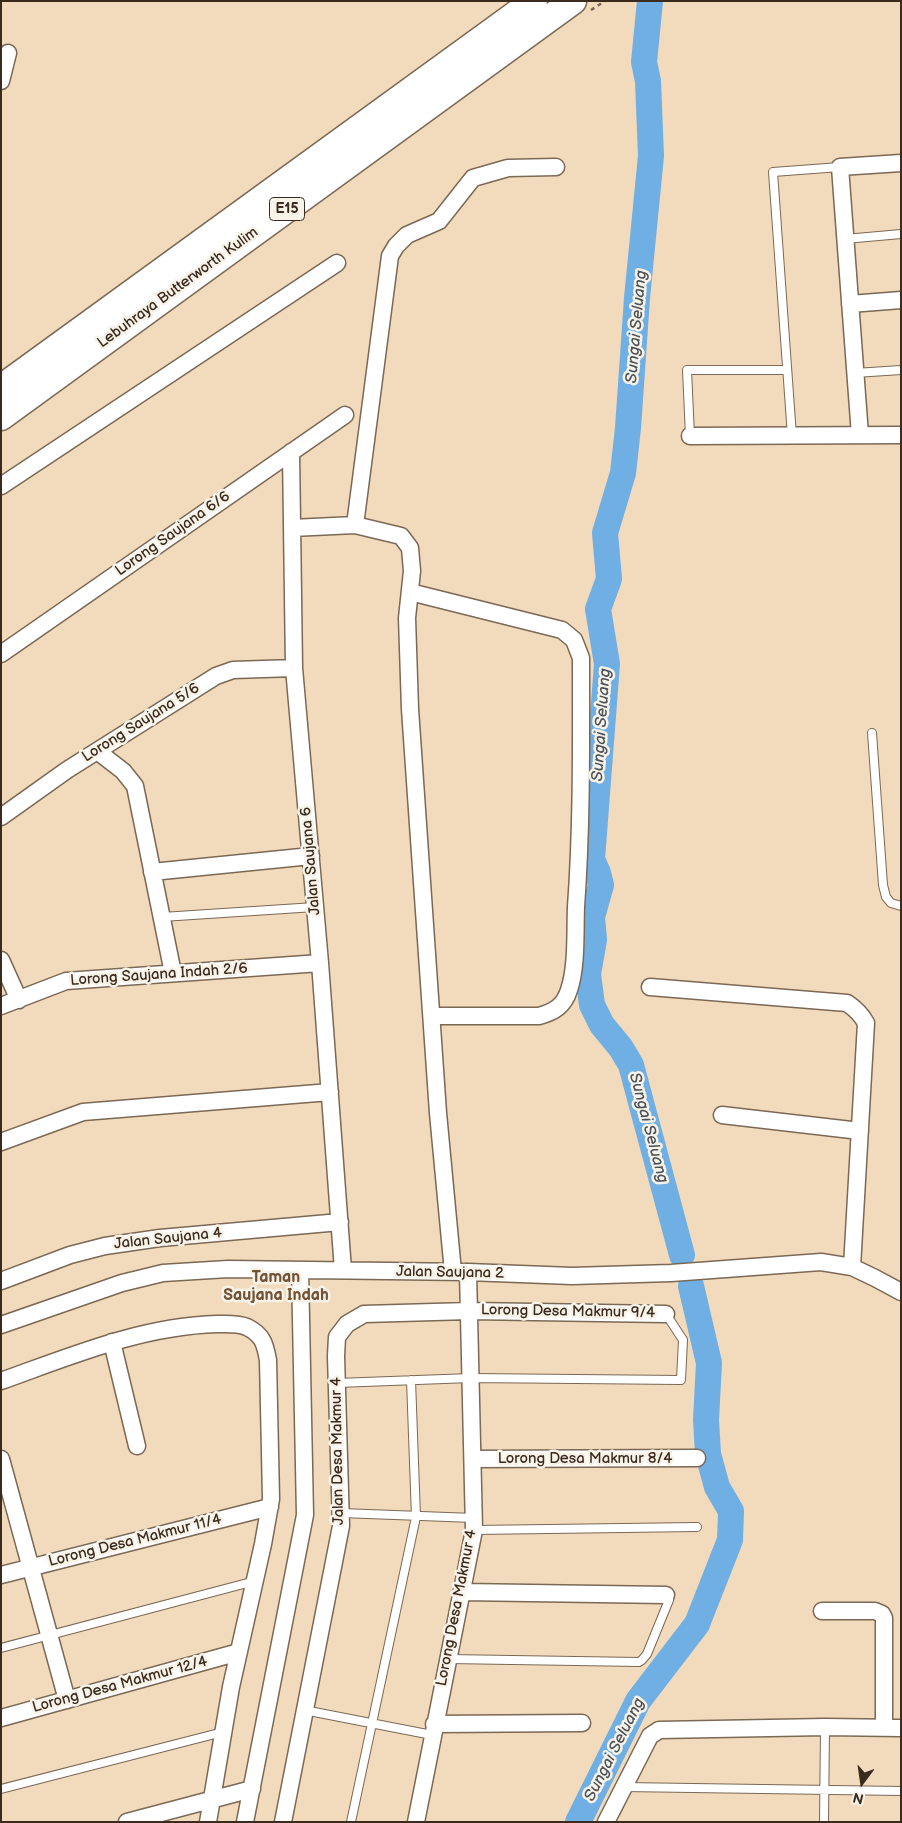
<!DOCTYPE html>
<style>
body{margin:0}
#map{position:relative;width:902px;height:1823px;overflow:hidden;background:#f1dbbc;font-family:"Balsamiq Sans",sans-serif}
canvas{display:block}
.frame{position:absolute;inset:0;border:2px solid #3b2a1e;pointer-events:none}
.north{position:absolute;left:837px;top:1758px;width:50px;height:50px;-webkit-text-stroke:4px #f7f3e8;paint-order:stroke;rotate:194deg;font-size:14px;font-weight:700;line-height:20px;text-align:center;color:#3b2a1e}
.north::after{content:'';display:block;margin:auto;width:18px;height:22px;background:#3b2a1e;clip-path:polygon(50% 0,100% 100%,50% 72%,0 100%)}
</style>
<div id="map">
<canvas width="902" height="1823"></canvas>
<div class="frame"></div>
<div class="north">N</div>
</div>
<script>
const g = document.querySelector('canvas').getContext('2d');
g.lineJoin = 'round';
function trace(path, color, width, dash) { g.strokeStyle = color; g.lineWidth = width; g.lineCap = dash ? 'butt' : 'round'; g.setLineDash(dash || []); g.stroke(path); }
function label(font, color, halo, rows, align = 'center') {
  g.font = font + ' "Balsamiq Sans",sans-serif'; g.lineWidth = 5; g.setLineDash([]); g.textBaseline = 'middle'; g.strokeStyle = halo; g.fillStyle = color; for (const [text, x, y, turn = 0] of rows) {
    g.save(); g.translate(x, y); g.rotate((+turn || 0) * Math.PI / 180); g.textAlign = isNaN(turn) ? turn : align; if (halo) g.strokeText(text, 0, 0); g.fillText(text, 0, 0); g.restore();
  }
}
trace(new Path2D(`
 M650,1L644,62L648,81L651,156L637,298L628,428L623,473L605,533L609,579L598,609L607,664L592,859L598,873L601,885L592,917L594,940L588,974L592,1005L602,1025L621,1048L631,1065L682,1255
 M578,1822L638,1701L697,1624L730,1540L731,1511L717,1487L708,1454L706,1420L709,1363L691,1286`), '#70afe3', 26);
const service = new Path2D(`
 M845,239L901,234
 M855,373L901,370
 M690,436L687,370H787
 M792,436L773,172L840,167
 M872,733L883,885L886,897L891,903L901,906
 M162,917L315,907
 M337,1383L471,1378L681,1380L683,1340L666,1314
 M341,1513L474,1518
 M474,1530L697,1527
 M1,1648L255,1581
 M448,1659L639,1662L642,1660L647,1654L669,1600V1597L666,1595
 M304,1710L432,1735
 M623,1787L901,1791
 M1,1789L223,1732
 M351,1822L416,1517L411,1380
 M824,1822L825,1727`);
const minor = new Path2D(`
 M1,81L8,53
 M850,304L901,300
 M860,435L840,167L901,163
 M690,436L901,435
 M291,452L294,668L320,963L343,1270
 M1,486L337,263
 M292,528L355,525
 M410,592L562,630L574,640L581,658C581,741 582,824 576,907C575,933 577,966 569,990C564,1006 554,1012 539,1016H432
 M1,654L345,415
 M97,751L123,771L135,786L173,973
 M1,817L67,770L216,676L233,670L294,668
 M152,872L311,856
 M1,960L19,1000
 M650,987L847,1003C856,1009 861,1014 866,1023L852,1267
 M1,1006L66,981L320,963
 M722,1115L860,1131
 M1,1142L83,1112L330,1092
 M453,1272L438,1113L410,709L407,618L412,571L410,548L401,536L355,525L390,256L396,246L407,235L439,221L473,178L508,168L556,167
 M1,1281L70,1255L105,1246L160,1238L340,1222
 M1,1325L122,1283L163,1273L228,1269L468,1272L572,1276L671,1273L821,1262L852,1267L875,1278L901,1292
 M112,1342L137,1446
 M1,1381C71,1356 142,1326 217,1324C227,1324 238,1323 247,1327C263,1335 265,1344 268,1360L271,1499L263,1544L231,1687L208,1822
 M1,1459L67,1700
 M473,1459L697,1458
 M1,1575L270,1507
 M462,1592L666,1595
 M822,1611H875L882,1614L884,1618V1728
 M1,1718L239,1652
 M434,1724L582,1723
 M127,1822L252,1789
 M245,1822L305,1515L300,1270
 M283,1822L341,1526L336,1356L337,1337L347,1324L364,1314L469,1311L666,1314
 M416,1822L474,1530L468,1272
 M606,1822L650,1736L659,1730L825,1727L901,1728`);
const trunk = new Path2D(`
 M1,388L534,1
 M1,417L573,1`);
trace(service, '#7b6855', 10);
trace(minor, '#7b6855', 19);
trace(trunk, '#7b6855', 29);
trace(new Path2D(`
 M591,10L605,1`), '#7b6855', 2.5, [4, 4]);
trace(service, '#fff', 8);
trace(minor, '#fff', 16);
trace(trunk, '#fff', 26);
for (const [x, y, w] of [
 [287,209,35]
]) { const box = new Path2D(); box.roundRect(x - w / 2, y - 11.5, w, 23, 4); g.fillStyle = '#f7f3e8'; g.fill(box); trace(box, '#3b2a1e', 1); }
label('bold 14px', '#3b2a1e', null, [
 ["E15",287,209]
]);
label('15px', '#3b2a1e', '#f7f3e8', [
 ["Lebuhraya Butterworth Kulim",178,288,-36],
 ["Lorong Saujana 6/6",173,534,-35],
 ["Lorong Saujana 5/6",141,723,-32],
 ["Jalan Saujana 6",311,861,-95],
 ["Lorong Saujana Indah 2/6",159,975,-4],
 ["Jalan Saujana 4",168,1239,-6],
 ["Jalan Saujana 2",450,1273,1],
 ["Lorong Desa Makmur 9/4",568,1312,1],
 ["Jalan Desa Makmur 4",338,1451,-91],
 ["Lorong Desa Makmur 8/4",585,1459],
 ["Lorong Desa Makmur 11/4",135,1541,-14],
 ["Lorong Desa Makmur 4",457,1608,-79],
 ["Lorong Desa Makmur 12/4",120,1685,-15]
]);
label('italic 16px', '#4b5259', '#f7f3e8', [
 ["Sungai Seluang",637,327,-85],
 ["Sungai Seluang",602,725,-86],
 ["Sungai Seluang",648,1128,75],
 ["Sungai Seluang",615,1750,-63]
]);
label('bold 16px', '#735335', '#f7f3e8', [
 ["Taman",276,1278],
 ["Saujana Indah",276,1296]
]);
</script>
